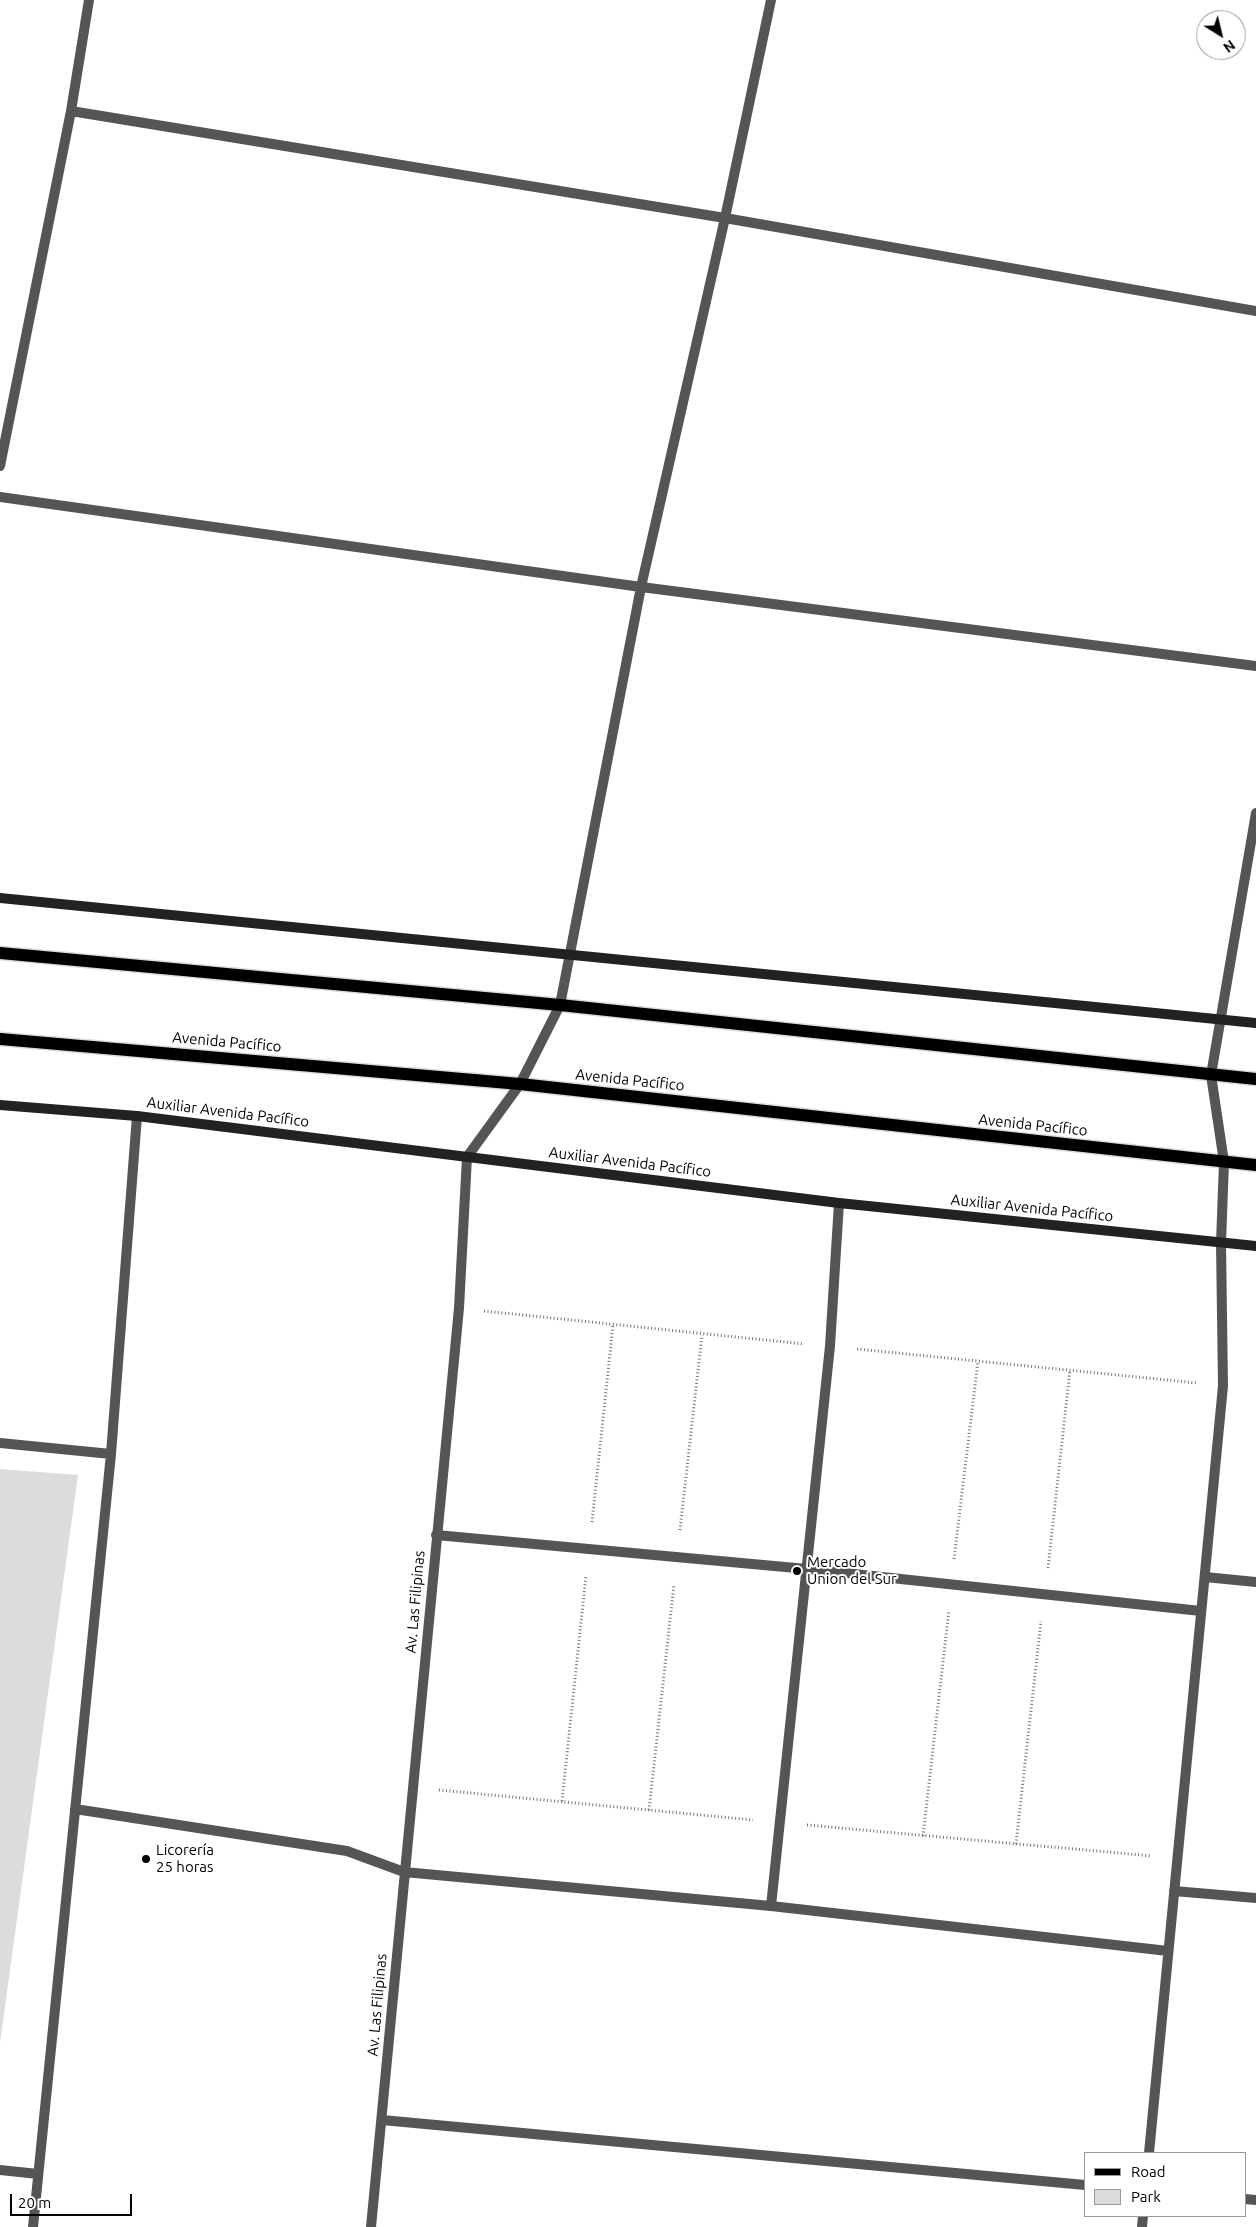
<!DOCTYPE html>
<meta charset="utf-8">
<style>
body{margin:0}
#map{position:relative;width:1256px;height:2227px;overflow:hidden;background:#fff;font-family:Ubuntu,sans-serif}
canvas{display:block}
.legend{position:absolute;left:1084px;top:2152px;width:162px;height:65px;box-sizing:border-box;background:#fff;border:1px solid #999;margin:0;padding:6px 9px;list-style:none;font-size:15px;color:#000}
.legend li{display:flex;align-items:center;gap:10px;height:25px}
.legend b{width:25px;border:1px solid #999}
.north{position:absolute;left:1196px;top:10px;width:50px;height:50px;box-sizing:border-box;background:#fff;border:1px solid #999;border-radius:50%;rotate:144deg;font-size:14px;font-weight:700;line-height:20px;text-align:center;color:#000}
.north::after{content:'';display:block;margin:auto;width:18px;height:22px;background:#000;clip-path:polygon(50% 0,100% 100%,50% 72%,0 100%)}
.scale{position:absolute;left:10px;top:2194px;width:122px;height:22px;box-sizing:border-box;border:2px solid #000;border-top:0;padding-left:6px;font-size:15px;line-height:18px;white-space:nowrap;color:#000;-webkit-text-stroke:4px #fff;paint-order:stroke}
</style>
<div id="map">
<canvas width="1256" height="2227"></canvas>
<ul class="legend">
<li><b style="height:6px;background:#000"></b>Road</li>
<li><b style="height:14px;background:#dcdcdc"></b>Park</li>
</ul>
<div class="north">N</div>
<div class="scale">20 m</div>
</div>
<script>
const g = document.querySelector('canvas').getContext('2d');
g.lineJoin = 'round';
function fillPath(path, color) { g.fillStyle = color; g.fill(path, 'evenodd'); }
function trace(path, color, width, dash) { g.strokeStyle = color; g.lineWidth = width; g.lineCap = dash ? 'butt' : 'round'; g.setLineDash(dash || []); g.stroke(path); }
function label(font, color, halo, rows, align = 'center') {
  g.font = font + ' Ubuntu,sans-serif'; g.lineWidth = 4; g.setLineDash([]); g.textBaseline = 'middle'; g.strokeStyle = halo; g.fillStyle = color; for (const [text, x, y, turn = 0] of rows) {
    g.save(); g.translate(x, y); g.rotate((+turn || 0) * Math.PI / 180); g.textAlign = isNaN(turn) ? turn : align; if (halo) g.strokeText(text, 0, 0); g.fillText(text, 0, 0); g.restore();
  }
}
fillPath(new Path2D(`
 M0,1469L78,1475L0,2043Z`), '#dcdcdc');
const primary = new Path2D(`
 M0,953L560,1005L1256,1079
 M0,1039L520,1084L1256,1165`);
trace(primary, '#dbdbdb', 15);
trace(new Path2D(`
 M484,1311L804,1344
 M857,1349L1197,1383
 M592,1522L613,1325
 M680,1530L702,1335
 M954,1559L978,1361
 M1048,1568L1070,1370
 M439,1790L753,1820
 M562,1801L586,1576
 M649,1810L674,1584
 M807,1825L1152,1856
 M923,1836L949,1610
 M1016,1844L1041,1621`), '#777', 3, [1, 2.5]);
trace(new Path2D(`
 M436,1535L807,1569L1201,1611
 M771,1906L830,1346L839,1203`), '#555', 10);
trace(new Path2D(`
 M71,111L725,218L1256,311
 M0,466L71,111L89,0
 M0,497L641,587L1256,666
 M0,1443L111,1454
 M1205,1577L1256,1582
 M75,1809L347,1851L404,1872L771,1906L1168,1951
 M1174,1891L1256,1898
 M382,2120L1085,2185
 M1149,2153L1223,1386L1221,1243L1224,1162L1211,1075L1256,813
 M0,2170L38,2174
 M1245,2199L1256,2200
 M33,2227L111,1454L137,1116
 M371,2227L459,1308L467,1157L520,1084L560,1005L641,587L725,218L771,0
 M1142,2227L1143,2216`), '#555', 10);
trace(new Path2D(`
 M0,898L1256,1023
 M0,1105L137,1116L839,1203L1256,1246`), '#222', 10);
trace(primary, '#000', 12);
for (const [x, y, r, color] of [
 [797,1571,5,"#000"],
 [146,1859,5,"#000"]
]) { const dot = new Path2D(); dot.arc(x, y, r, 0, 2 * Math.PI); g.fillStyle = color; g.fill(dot); trace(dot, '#fff', 2); }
label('15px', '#000', '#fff', [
 ["Avenida Pacífico",227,1042,5],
 ["Avenida Pacífico",630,1080,6],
 ["Auxiliar Avenida Pacífico",228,1112,7],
 ["Avenida Pacífico",1033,1125,6],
 ["Auxiliar Avenida Pacífico",630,1162,7],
 ["Auxiliar Avenida Pacífico",1032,1208,6],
 ["Av. Las Filipinas",415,1602,-85],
 ["Av. Las Filipinas",377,2005,-85]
]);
label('15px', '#000', '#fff', [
 ["Mercado",807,1562],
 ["Union del Sur",807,1579],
 ["Licorería",156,1850],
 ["25 horas",156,1867]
], 'left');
</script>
